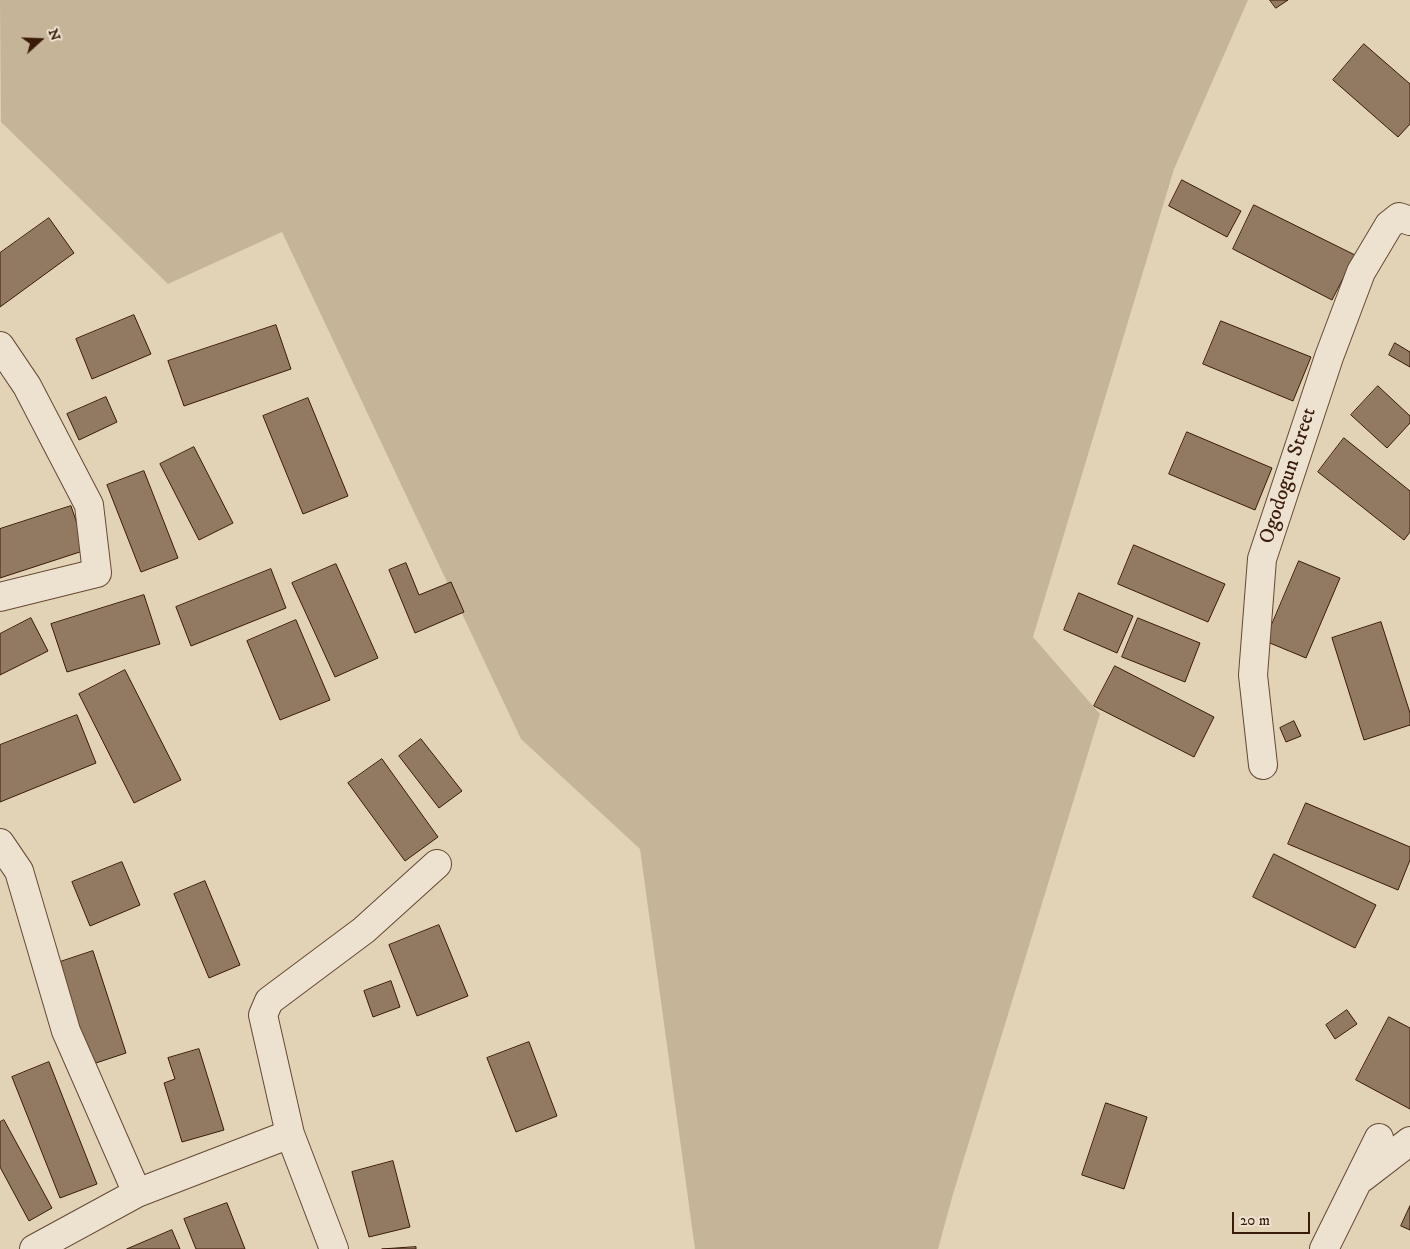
<!DOCTYPE html>
<style>
body{margin:0}
#map{position:relative;width:1410px;height:1249px;overflow:hidden;background:#e3d3b6;font-family:"IM FELL DW Pica",serif}
canvas{display:block}
.north{position:absolute;left:15px;top:15px;width:50px;height:50px;-webkit-text-stroke:4px #ede2d0;paint-order:stroke;rotate:70deg;font-size:14px;font-weight:700;line-height:20px;text-align:center;color:#3a1a08}
.north::after{content:'';display:block;margin:auto;width:18px;height:22px;background:#3a1a08;clip-path:polygon(50% 0,100% 100%,50% 72%,0 100%)}
.scale{position:absolute;left:1232px;top:1212px;width:78px;height:22px;box-sizing:border-box;border:2px solid #3a1a08;border-top:0;padding-left:6px;font-size:15px;line-height:18px;white-space:nowrap;color:#3a1a08;-webkit-text-stroke:4px #ede2d0;paint-order:stroke}
</style>
<div id="map">
<canvas width="1410" height="1249"></canvas>
<div class="north">N</div>
<div class="scale">20 m</div>
</div>
<script>
const g = document.querySelector('canvas').getContext('2d');
g.lineJoin = 'round';
function fillPath(path, color) { g.fillStyle = color; g.fill(path, 'evenodd'); }
function trace(path, color, width, dash) { g.strokeStyle = color; g.lineWidth = width; g.lineCap = dash ? 'butt' : 'round'; g.setLineDash(dash || []); g.stroke(path); }
function label(font, color, halo, rows, align = 'center') {
  g.font = font + ' "IM FELL DW Pica",serif'; g.lineWidth = 4.5; g.setLineDash([]); g.textBaseline = 'middle'; g.strokeStyle = halo; g.fillStyle = color; for (const [text, x, y, turn = 0] of rows) {
    g.save(); g.translate(x, y); g.rotate((+turn || 0) * Math.PI / 180); g.textAlign = isNaN(turn) ? turn : align; if (halo) g.strokeText(text, 0, 0); g.fillText(text, 0, 0); g.restore();
  }
}
fillPath(new Path2D(`
 M0,0H1248L1174,169L1033,637L1100,714L953,1194L938,1249H695L640,849L521,739L282,232L168,284L1,122Z`), '#c6b498');
const building = new Path2D(`
 M1270,0H1288L1276,8Z
 M1364,44L1410,84V124L1398,137L1333,80Z
 M1182,180L1241,211L1227,237L1169,206Z
 M1254,205L1355,255L1332,300L1233,249Z
 M49,218L74,253L0,307V253Z
 M134,315L151,354L92,379L76,339Z
 M1221,321L1311,357L1293,401L1203,364Z
 M276,325L291,369L184,406L168,361Z
 M1395,343L1410,352V367L1389,355Z
 M1378,386L1410,416V423L1387,448L1351,415Z
 M106,397L117,422L79,440L67,414Z
 M308,398L348,496L303,514L263,416Z
 M1187,432L1272,468L1255,510L1169,474Z
 M1344,438L1410,491V532L1404,540L1318,472Z
 M194,447L233,523L199,540L160,464Z
 M144,471L178,558L141,572L107,485Z
 M71,506L86,550L0,578V529Z
 M1134,545L1225,584L1208,622L1118,584Z
 M1299,561L1340,578L1306,658L1265,641Z
 M406,563L419,595L451,582L464,612L415,633L389,570Z
 M336,564L378,658L335,677L292,583Z
 M271,569L286,608L191,646L176,607Z
 M1079,593L1133,616L1117,653L1064,630Z
 M144,595L160,644L67,672L51,624Z
 M31,618L48,651L0,675V634Z
 M1138,618L1200,643L1185,682L1122,657Z
 M296,620L330,700L280,720L247,641Z
 M1381,622L1410,713V725L1364,740L1332,638Z
 M1115,666L1214,717L1194,757L1094,706Z
 M125,670L181,780L134,803L79,694Z
 M77,715L96,763L0,802V745Z
 M1294,721L1301,736L1286,742L1280,728Z
 M421,739L462,791L439,808L399,756Z
 M382,759L438,837L405,861L348,783Z
 M1306,803L1410,847V860L1398,890L1288,844Z
 M1274,854L1376,905L1355,948L1253,897Z
 M122,862L140,905L90,926L72,882Z
 M205,881L240,965L209,978L174,894Z
 M439,925L468,996L417,1016L389,945Z
 M93,951L126,1053L87,1066L54,964Z
 M391,981L400,1007L373,1017L364,991Z
 M1347,1010L1357,1024L1335,1039L1326,1025Z
 M1389,1017L1410,1028V1109L1356,1080Z
 M529,1042L557,1116L516,1132L487,1058Z
 M199,1049L224,1130L182,1142L164,1083L175,1079L168,1058Z
 M49,1062L97,1184L60,1198L12,1077Z
 M1106,1103L1147,1117L1124,1189L1082,1175Z
 M4,1120L52,1208L29,1221L0,1167V1122Z
 M393,1161L410,1227L369,1237L352,1172Z
 M227,1203L245,1249H196L184,1219Z
 M1410,1206V1230L1401,1226Z
 M172,1230L180,1249H127Z
 M416,1247V1249H382Z`);
fillPath(building, '#927a62');
trace(building, '#3a1a08', 1);
const minor = new Path2D(`
 M0,346L27,386L89,505L97,573L0,597
 M1263,765L1253,675L1262,559L1329,357L1361,272L1389,225L1399,217L1410,221
 M0,843L19,871L66,1031L137,1193
 M290,1134L334,1249
 M1362,1178L1410,1141
 M34,1249L137,1193L290,1134L263,1015L269,1001L364,930L437,864
 M1324,1249L1379,1138`);
trace(minor, '#644834', 30);
trace(minor, '#ede2d0', 28);
label('21px', '#3a1a08', '#ede2d0', [
 ["Ogodogun Street",1289,476,-72]
]);
</script>
